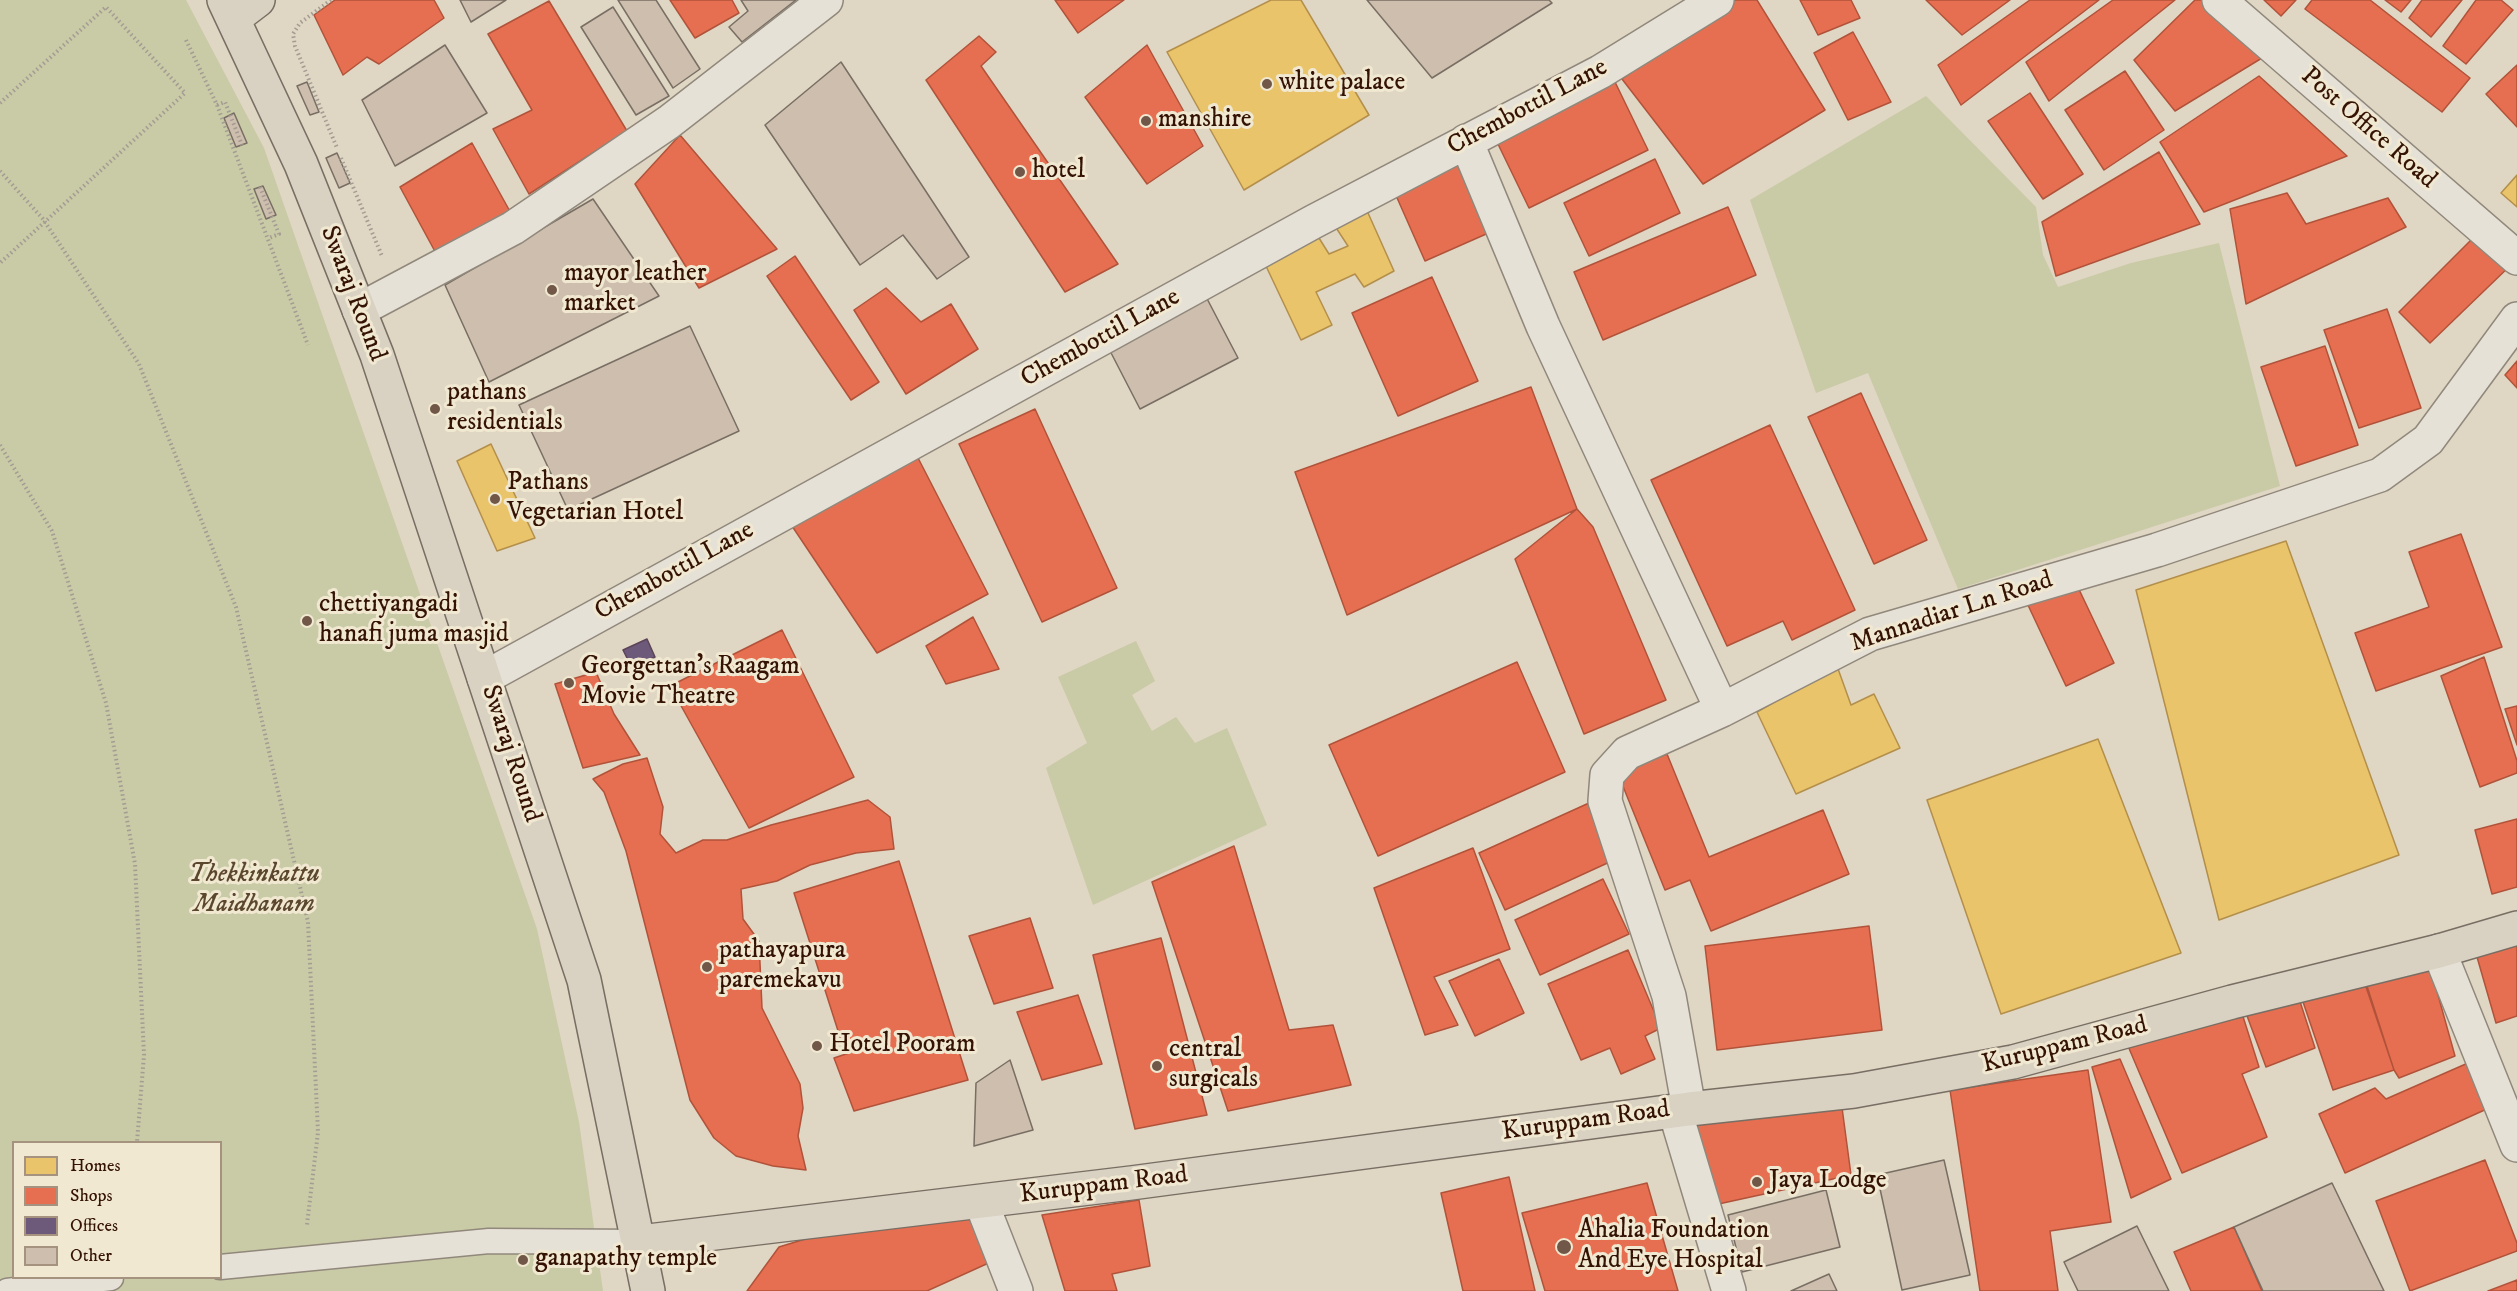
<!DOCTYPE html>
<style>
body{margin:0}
#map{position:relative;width:2517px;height:1291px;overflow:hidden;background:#dfd6c3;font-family:"IM FELL DW Pica",serif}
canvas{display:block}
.legend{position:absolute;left:12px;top:1141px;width:210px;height:138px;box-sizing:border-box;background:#f1e8d1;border:2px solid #a5937f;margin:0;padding:8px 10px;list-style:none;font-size:18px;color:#341304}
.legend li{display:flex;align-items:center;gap:12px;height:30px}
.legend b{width:30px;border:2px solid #a5937f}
</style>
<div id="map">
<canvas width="2517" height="1291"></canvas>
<ul class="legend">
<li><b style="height:16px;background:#e9c46a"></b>Homes</li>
<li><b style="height:16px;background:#e76f51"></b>Shops</li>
<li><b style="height:16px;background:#6d597a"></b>Offices</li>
<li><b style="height:16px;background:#cdbeae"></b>Other</li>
</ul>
</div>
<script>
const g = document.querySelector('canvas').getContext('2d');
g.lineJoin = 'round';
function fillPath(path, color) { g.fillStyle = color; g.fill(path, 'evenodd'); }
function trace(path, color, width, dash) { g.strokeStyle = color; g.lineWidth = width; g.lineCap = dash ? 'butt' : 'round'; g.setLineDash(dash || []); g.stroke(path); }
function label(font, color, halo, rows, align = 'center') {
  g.font = font + ' "IM FELL DW Pica",serif'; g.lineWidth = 6; g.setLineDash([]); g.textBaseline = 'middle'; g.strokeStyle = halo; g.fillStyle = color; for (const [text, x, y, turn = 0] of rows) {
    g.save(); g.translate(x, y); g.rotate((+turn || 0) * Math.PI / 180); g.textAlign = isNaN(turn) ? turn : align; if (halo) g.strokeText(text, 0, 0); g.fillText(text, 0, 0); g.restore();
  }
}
fillPath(new Path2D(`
 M0,0H186L264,148L537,929L579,1122L603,1291H0ZM14,1142H220V1278H14Z
 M1926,96L2036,207L2043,255L2058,287L2131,263L2219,243L2280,486L1958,589L1868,373L1816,393L1750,200Z
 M1136,641L1155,681L1132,695L1152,731L1176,717L1195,743L1227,728L1267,825L1093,905L1046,768L1087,743L1058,677Z`), '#c9caa6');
const homes = new Path2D(`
 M1271,0H1301L1369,115L1244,190L1167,52Z
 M2517,175V207L2501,193Z
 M1364,204L1394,271L1364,287L1355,274L1316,292L1332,325L1301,340L1265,264L1314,230L1329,254L1348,246L1331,220Z
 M491,444L535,538L497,551L457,461Z
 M2286,541L2399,855L2219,920L2136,590Z
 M1837,666L1851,705L1874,694L1900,748L1796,794L1757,712Z
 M2098,739L2181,953L2001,1014L1927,800Z`);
fillPath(homes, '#e9c46a');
trace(homes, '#b38f4b', 1.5);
const shops = new Path2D(`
 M335,0H434L444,18L379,64L367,57L343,75L314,15Z
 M670,0H732L739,13L695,38Z
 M1055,0H1124L1078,33Z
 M1734,0H1757L1825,110L1703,184L1622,79Z
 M1800,0H1851L1860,18L1818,35Z
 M1926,0H2010L1962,35Z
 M2030,0H2099L1961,105L1938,65Z
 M2113,0H2175L2049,101L2026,62Z
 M2195,0H2204L2262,58L2175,111L2134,60Z
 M2264,0H2296L2281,16Z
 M2312,0H2370L2470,78L2442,112L2305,9Z
 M2385,0H2411L2401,12Z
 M2422,0H2462L2431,37L2409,18Z
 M2476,0H2501L2513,10L2466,64L2443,46Z
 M549,1L627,131L529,194L493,129L532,110L488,34Z
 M1853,32L1891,102L1848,120L1814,53Z
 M979,36L996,52L981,66L1118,264L1065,292L926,80Z
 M1147,45L1203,146L1147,184L1085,97Z
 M2517,65V127L2486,94Z
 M2125,71L2164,130L2104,170L2065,110Z
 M2259,76L2347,156L2204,212L2160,142Z
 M1615,82L1648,150L1529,208L1496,140Z
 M2030,93L2083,174L2043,199L1988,121Z
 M680,135L777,249L699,288L635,184Z
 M472,143L512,215L438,257L400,187Z
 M2159,152L2200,224L2056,276L2042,222Z
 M1655,159L1680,213L1589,256L1564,203Z
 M1463,161L1493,231L1425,261L1394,191Z
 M2287,193L2306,224L2388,198L2406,227L2246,304L2230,209Z
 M1728,207L1756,275L1603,340L1574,272Z
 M2477,234L2514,262L2430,343L2399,312Z
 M795,256L879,382L851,400L767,276Z
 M1432,277L1478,381L1398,416L1352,313Z
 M886,288L921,322L951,304L978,349L906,394L854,310Z
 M2387,309L2421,408L2359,428L2324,330Z
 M2325,346L2358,445L2296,466L2261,367Z
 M2517,361V388L2505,375Z
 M1531,387L1577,509L1347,615L1295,472Z
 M1861,393L1927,540L1874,564L1808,417Z
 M1035,409L1117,588L1042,622L959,444Z
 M1770,425L1855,610L1792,640L1783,621L1727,646L1651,480Z
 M916,454L988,594L877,653L788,520Z
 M1577,509L1593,527L1666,700L1584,734L1515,559Z
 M2461,534L2502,647L2376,691L2355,633L2429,607L2409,552Z
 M2075,581L2114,663L2066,686L2027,603Z
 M973,617L999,669L946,684L926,646Z
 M782,630L854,777L749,828L670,686Z
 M2484,657L2517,761V773L2480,787L2441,676Z
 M1517,662L1565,772L1378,856L1329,745Z
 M596,672L614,714L640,755L583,768L555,684Z
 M2517,706V745L2505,709Z
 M1667,754L1709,857L1823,810L1849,874L1711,931L1690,880L1665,890L1618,774Z
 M647,758L663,807L660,834L676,853L703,840H727L771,825L868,800L890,817L894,849L856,853L810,865L777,881L741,889L743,919L759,941L762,1008L800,1084L803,1108L798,1136L806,1170L773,1166L736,1156L714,1138L690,1100L626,851L604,792L593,779L623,764Z
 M1589,803L1614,860L1505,910L1479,853Z
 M2517,819V887L2492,894L2475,830Z
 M1234,846L1289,1030L1333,1025L1351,1085L1228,1111L1152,882Z
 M1473,848L1510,949L1434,977L1458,1025L1425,1035L1374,888Z
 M899,861L968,1080L854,1111L834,1058L852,1052L848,1034L840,1037L794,893Z
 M1603,879L1629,934L1540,975L1515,920Z
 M1030,918L1053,988L994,1004L969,936Z
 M1869,926L1882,1030L1717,1050L1705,946Z
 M1161,938L1207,1115L1135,1129L1093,955Z
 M2517,938V1016L2496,1023L2475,950Z
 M1628,950L1661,1028L1645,1036L1655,1059L1621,1074L1610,1048L1581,1060L1548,984Z
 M1499,959L1524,1013L1475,1036L1449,981Z
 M2428,959L2455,1056L2399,1078L2394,1070L2366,983Z
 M2362,975L2394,1070L2333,1090L2301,996Z
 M2296,989L2315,1048L2266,1067L2243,1005Z
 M1078,995L1102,1064L1042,1080L1017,1012Z
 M2239,1004L2259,1067L2242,1074L2267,1137L2182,1173L2125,1039Z
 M2120,1059L2171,1179L2131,1198L2092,1067Z
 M2468,1063L2489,1108L2345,1173L2319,1114L2375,1088L2386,1099Z
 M2088,1070L2111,1222L2050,1231L2058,1291H1980L1950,1090Z
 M1841,1100L1851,1175L1714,1205L1693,1120Z
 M2485,1160L2517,1243V1251L2410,1291L2376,1201Z
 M1509,1177L1535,1291H1463L1441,1193Z
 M1647,1183L1678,1291H1545L1522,1213Z
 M1139,1200L1150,1266L1112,1274L1117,1291H1065L1042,1215Z
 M897,1211L972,1214L993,1261L927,1291H747L779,1247Z
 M2234,1227L2262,1291H2191L2174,1252Z
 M2517,1280V1291H2488Z`);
fillPath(shops, '#e76f51');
trace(shops, '#b1533a', 1.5);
const offices = new Path2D(`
 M647,639L655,657L632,668L623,650Z`);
fillPath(offices, '#6d597a');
trace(offices, '#5c4457', 1.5);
const building = new Path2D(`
 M460,0H506L471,22Z
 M618,0H656L700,69L673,88Z
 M741,0H796L742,42L729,27L748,11Z
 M1367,0H1549L1552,3L1432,78Z
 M613,7L669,96L636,115L581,27Z
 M445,45L487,113L395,166L362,100Z
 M841,62L969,257L937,279L903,235L860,265L765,125Z
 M307,82L319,112L310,115L297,86Z
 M234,113L247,143L236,147L224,118Z
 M337,153L350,183L339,188L326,158Z
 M263,186L276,215L266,219L254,189Z
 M593,199L659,296L489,382L445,285Z
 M1203,291L1238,358L1140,409L1108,347Z
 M690,326L739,431L568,510L519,405Z
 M1010,1060L1033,1130L974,1146L976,1083Z
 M1944,1160L1970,1275L1902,1290L1877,1175Z
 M2332,1183L2384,1291H2263L2234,1227Z
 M1826,1190L1840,1247L1742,1272L1728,1215Z
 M2137,1226L2169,1291H2078L2064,1262Z
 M1829,1274L1837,1291H1791Z`);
fillPath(building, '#cdbeae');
trace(building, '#786e63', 1.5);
const lane = new Path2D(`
 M220,1267L489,1241L640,1242
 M7,1291L111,1278`);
const street = new Path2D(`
 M2219,0L2517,258
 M1466,141L1543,326L1722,710
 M359,310L513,228L669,122L826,0
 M484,678L1313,222L1600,72L1717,0
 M2439,951L2517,1145
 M1689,1109L1669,996L1605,801L1607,775L1627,753L1722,710L1870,634L2157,550L2380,475L2428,440L2517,319
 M1675,1111L1729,1291
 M981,1202L1016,1291`);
const primary = new Path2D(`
 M224,0L301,164L377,355L584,980L648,1291
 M233,19L258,0
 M640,1242L1131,1183L1689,1109L1854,1091L2013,1062L2232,1002L2439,951L2517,928`);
trace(lane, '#91887c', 27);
trace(street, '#91887c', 36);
trace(primary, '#786e63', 36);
trace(new Path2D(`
 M331,0L300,23L293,34L295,46L337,148
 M186,40L217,105L308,345
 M0,103L106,7L185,93L0,263
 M217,105L225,102L242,145
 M341,158L382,256
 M0,171L43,219L139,364L236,607L308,922L318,1132L307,1225
 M260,187L279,234L269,238
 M0,445L52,531L106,703L135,864L144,1055L137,1142`), '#a49c93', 4, [1.5, 3]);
trace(lane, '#e6e1d7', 24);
trace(street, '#e6e1d7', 33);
trace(primary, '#d9d2c3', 33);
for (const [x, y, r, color] of [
 [1267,84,6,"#705747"],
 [1146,121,6,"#705747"],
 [1020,172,6,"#705747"],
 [552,290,6,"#705747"],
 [435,409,6,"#705747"],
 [495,499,6,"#705747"],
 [307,621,6,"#705747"],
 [569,683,6,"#705747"],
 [707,967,6,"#705747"],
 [817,1046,6,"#705747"],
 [1157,1066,6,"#705747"],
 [1757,1182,6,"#705747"],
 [1564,1247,8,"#705747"],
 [523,1260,6,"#705747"]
]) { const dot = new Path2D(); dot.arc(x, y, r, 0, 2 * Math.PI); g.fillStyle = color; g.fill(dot); trace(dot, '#f1e8d1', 2); }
label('26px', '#341304', '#f1e8d1', [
 ["white palace",1279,84],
 ["manshire",1158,121],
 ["hotel",1032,172],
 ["mayor leather",564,275],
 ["market",564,305],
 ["pathans",447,394],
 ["residentials",447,424],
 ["Pathans",507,484],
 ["Vegetarian Hotel",507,514],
 ["chettiyangadi",319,606],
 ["hanafi juma masjid",319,636],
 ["Georgettan's Raagam",581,668],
 ["Movie Theatre",581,698],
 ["pathayapura",719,952],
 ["paremekavu",719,982],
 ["Hotel Pooram",829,1046],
 ["central",1169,1051],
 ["surgicals",1169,1081],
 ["Jaya Lodge",1769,1182],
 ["Ahalia Foundation",1578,1232],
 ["And Eye Hospital",1578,1262],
 ["ganapathy temple",535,1260]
], 'left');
label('26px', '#341304', '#f1e8d1', [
 ["Chembottil Lane",1528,108,-28],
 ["Post Office Road",2368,129,41],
 ["Swaraj Round",352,294,69],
 ["Chembottil Lane",1101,339,-29],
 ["Chembottil Lane",675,572,-29],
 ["Mannadiar Ln Road",1952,613,-18],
 ["Swaraj Round",510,754,72],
 ["Kuruppam Road",2065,1046,-14],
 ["Kuruppam Road",1586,1122,-8],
 ["Kuruppam Road",1104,1186,-7]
]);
label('italic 26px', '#5b472d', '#f1e8d1', [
 ["Thekkinkattu",254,876],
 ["Maidhanam",254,906]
]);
</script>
